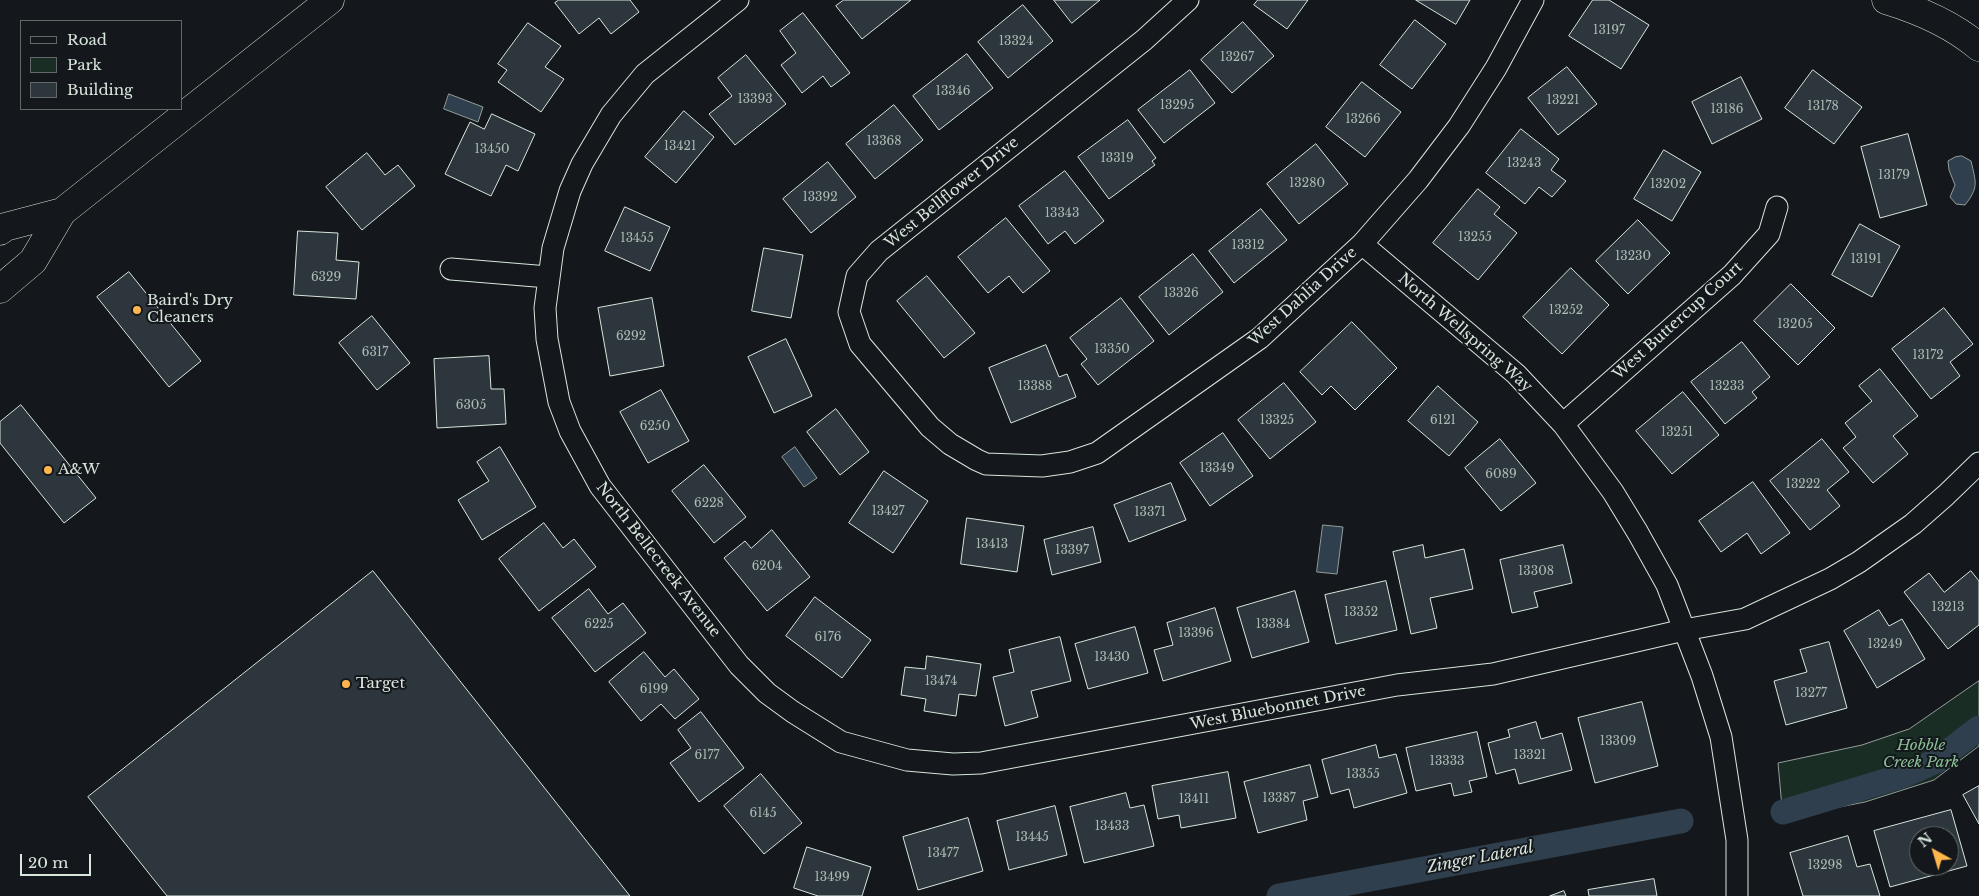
<!DOCTYPE html>
<style>
body{margin:0}
#map{position:relative;width:1979px;height:896px;overflow:hidden;background:#14181c;font-family:"Libre Baskerville",serif}
canvas{display:block}
.legend{position:absolute;left:20px;top:20px;width:162px;height:90px;box-sizing:border-box;background:#14181c;border:1px solid #626a69;margin:0;padding:6px 9px;list-style:none;font-size:15px;color:#d8e6dc}
.legend li{display:flex;align-items:center;gap:10px;height:25px}
.legend b{width:25px;border:1px solid #626a69}
.north{position:absolute;left:1909px;top:826px;width:50px;height:50px;box-sizing:border-box;background:#14181c;border:1px solid #626a69;border-radius:50%;rotate:321deg;font-size:14px;font-weight:700;line-height:20px;text-align:center;color:#d8e6dc}
.north::after{content:'';display:block;margin:auto;width:18px;height:22px;background:#ffb74d;clip-path:polygon(50% 0,100% 100%,50% 72%,0 100%)}
.scale{position:absolute;left:20px;top:854px;width:71px;height:22px;box-sizing:border-box;border:2px solid #d8e6dc;border-top:0;padding-left:6px;font-size:15px;line-height:18px;white-space:nowrap;color:#d8e6dc;-webkit-text-stroke:4px #14181c;paint-order:stroke}
</style>
<div id="map">
<canvas width="1979" height="896"></canvas>
<ul class="legend">
<li><b style="height:6px;background:#14181c"></b>Road</li>
<li><b style="height:14px;background:#1a2d24"></b>Park</li>
<li><b style="height:14px;background:#2c363c"></b>Building</li>
</ul>
<div class="north">N</div>
<div class="scale">20 m</div>
</div>
<script>
const g = document.querySelector('canvas').getContext('2d');
g.lineJoin = 'round';
function fillPath(path, color) { g.fillStyle = color; g.fill(path, 'evenodd'); }
function trace(path, color, width, dash) { g.strokeStyle = color; g.lineWidth = width; g.lineCap = dash ? 'butt' : 'round'; g.setLineDash(dash || []); g.stroke(path); }
function label(font, color, halo, rows, align = 'center') {
  g.font = font + ' "Libre Baskerville",serif'; g.lineWidth = 4; g.setLineDash([]); g.textBaseline = 'middle'; g.strokeStyle = halo; g.fillStyle = color; for (const [text, x, y, turn = 0] of rows) {
    g.save(); g.translate(x, y); g.rotate((+turn || 0) * Math.PI / 180); g.textAlign = isNaN(turn) ? turn : align; if (halo) g.strokeText(text, 0, 0); g.fillText(text, 0, 0); g.restore();
  }
}
const green = new Path2D(`
 M1979,681V746L1934,780L1865,802L1783,818L1778,763L1862,745L1909,729Z`);
fillPath(green, '#1a2d24');
trace(green, '#939e99', 1);
const water = new Path2D(`
 M449,94L483,107L478,122L444,109Z
 M1962,156L1971,161C1976,183 1979,187 1965,205L1956,204L1950,197L1955,185L1949,170L1948,161L1955,157Z
 M795,447L817,478L804,487L782,457Z
 M1323,525L1343,527L1337,574L1317,572Z`);
fillPath(water, '#2f3f4d');
trace(water, '#939e99', 1);
trace(new Path2D(`
 M1783,812L1902,776L1936,761L1979,728
 M1279,896L1681,821`), '#2f3f4d', 25);
const building = new Path2D(`
 M559,0H630L639,12L611,34L599,18L579,34L555,3Z
 M844,0H911L862,39L836,6Z
 M1054,0H1100L1072,23Z
 M1258,0H1308L1287,29L1254,5Z
 M1416,0H1470L1456,24Z
 M1593,0H1609L1649,25L1621,69L1569,36Z
 M1023,5L1053,41L1008,78L978,42Z
 M803,13L850,73L831,87L823,76L802,93L781,65L796,53L780,31Z
 M1415,20L1446,44L1412,89L1380,65Z
 M1243,22L1274,56L1232,93L1201,60Z
 M528,23L561,46L545,67L564,79L541,112L498,82L507,70L498,64Z
 M967,54L993,88L939,130L913,96Z
 M746,55L786,104L735,145L709,114L732,96L718,78Z
 M1567,67L1597,104L1558,135L1528,98Z
 M1190,70L1215,103L1164,143L1138,110Z
 M1813,70L1862,107L1834,144L1785,108Z
 M1741,77L1762,119L1712,144L1692,102Z
 M1362,82L1401,112L1365,157L1326,127Z
 M894,105L923,140L875,179L846,144Z
 M684,111L714,137L676,183L645,157Z
 M492,114L535,134L518,171L506,165L491,196L445,174L470,122L484,129Z
 M1128,120L1156,158L1152,161L1155,165L1109,199L1078,157Z
 M1521,129L1559,159L1551,170L1566,181L1552,197L1539,187L1525,204L1486,173Z
 M1908,134L1927,205L1880,218L1861,147Z
 M1316,144L1348,184L1299,224L1267,184Z
 M1664,150L1701,172L1672,221L1634,199Z
 M367,153L385,175L398,165L415,186L362,230L326,187Z
 M828,162L856,197L811,233L783,199Z
 M1065,171L1104,221L1075,244L1065,231L1048,244L1019,206Z
 M1478,189L1500,207L1494,214L1517,233L1478,280L1433,243Z
 M625,207L670,227L650,271L605,251Z
 M1261,209L1287,240L1234,283L1209,251Z
 M1006,218L1050,271L1023,293L1009,276L988,293L958,257Z
 M1638,220L1670,253L1628,294L1596,261Z
 M1860,224L1900,246L1872,297L1832,275Z
 M298,231L338,233L336,260L359,262L356,299L294,295Z
 M764,248L803,255L791,318L752,311Z
 M1193,254L1223,292L1169,335L1139,297Z
 M1571,268L1609,305L1562,354L1523,317Z
 M129,272L201,361L169,387L97,297Z
 M927,276L975,333L944,358L897,301Z
 M1791,284L1835,328L1798,365L1754,321Z
 M652,298L664,366L610,376L598,308Z
 M1121,298L1154,341L1098,385L1081,364L1087,359L1070,338Z
 M1944,308L1973,344L1950,362L1960,376L1931,399L1892,349Z
 M372,316L410,363L377,390L339,343Z
 M1352,322L1397,368L1355,410L1331,386L1322,395L1300,372Z
 M786,339L812,396L774,413L748,357Z
 M1742,342L1770,377L1752,392L1757,398L1725,424L1691,382Z
 M1046,345L1059,377L1067,374L1076,397L1011,423L989,368Z
 M489,356L491,389H504L506,424L437,428L434,359Z
 M1880,369L1918,416L1893,436L1908,454L1873,483L1843,448L1856,437L1845,423L1872,401L1859,386Z
 M1284,383L1316,422L1270,459L1238,420Z
 M1438,386L1478,422L1449,456L1408,421Z
 M661,390L689,441L648,463L620,412Z
 M1683,392L1719,435L1672,474L1636,431Z
 M21,405L96,498L64,523L0,443V422Z
 M836,409L869,452L840,475L807,432Z
 M1223,433L1253,476L1210,506L1180,463Z
 M1500,439L1536,483L1501,511L1465,468Z
 M1822,439L1849,472L1827,490L1840,506L1810,530L1770,481Z
 M500,447L536,507L482,540L458,500L489,481L477,462Z
 M704,465L746,517L714,543L672,491Z
 M884,471L928,501L893,553L849,523Z
 M1753,482L1790,533L1761,554L1747,533L1721,552L1699,521Z
 M1171,483L1186,520L1129,542L1114,505Z
 M967,518L1024,526L1017,572L961,564Z
 M544,523L563,548L574,539L596,567L539,611L499,559Z
 M1093,527L1101,562L1052,575L1044,540Z
 M772,530L810,577L767,611L724,558L745,541L751,548Z
 M1423,545L1425,558L1464,549L1473,589L1430,598L1437,628L1411,634L1393,552Z
 M1563,545L1572,583L1534,592L1538,607L1512,613L1500,560Z
 M373,571L630,896H167L88,797Z
 M1971,571L1979,581V625L1948,649L1904,592L1929,573L1944,592Z
 M1386,581L1397,630L1336,644L1325,595Z
 M589,589L608,614L623,603L646,633L595,672L552,618Z
 M1295,591L1309,642L1252,658L1237,608Z
 M815,597L871,640L842,678L786,636Z
 M1215,608L1231,661L1163,681L1154,650L1173,645L1167,623Z
 M1879,610L1889,626L1902,619L1925,659L1877,688L1844,631Z
 M1135,627L1148,673L1088,689L1075,644Z
 M1060,637L1071,681L1031,691L1038,717L1005,726L993,677L1014,672L1009,650Z
 M1829,642L1847,708L1786,725L1774,681L1807,672L1800,650Z
 M644,652L665,677L674,669L699,699L675,719L661,704L641,721L609,682Z
 M927,656L981,664L976,696L959,694L956,716L924,711L926,699L901,695L905,667L925,669Z
 M1642,702L1658,766L1595,783L1578,718Z
 M701,712L744,768L699,802L670,763L691,748L678,730Z
 M1536,722L1541,739L1562,733L1572,770L1519,784L1515,769L1496,774L1488,743L1510,737L1508,730Z
 M1477,732L1487,777L1469,781L1472,792L1454,796L1451,783L1416,791L1406,748Z
 M1376,745L1379,758L1396,754L1407,793L1354,808L1349,789L1331,794L1322,760Z
 M1310,765L1318,797L1303,801L1307,820L1258,833L1244,782Z
 M1228,772L1236,818L1181,828L1179,815L1158,819L1152,786Z
 M761,774L802,823L764,854L724,806Z
 M1979,786V824L1963,795Z
 M1126,793L1130,808L1144,805L1154,846L1084,863L1070,807Z
 M1055,806L1067,855L1009,870L997,821Z
 M1951,810L1967,866L1890,887L1874,831ZM1919,836H1949V866H1919Z
 M968,818L983,871L918,890L903,837Z
 M1848,836L1857,867L1870,864L1880,896H1803L1790,853Z
 M807,847L871,867L862,896H818L794,888Z
 M1654,879L1657,896H1589L1588,890Z
 M1564,891L1566,896H1550Z`);
fillPath(building, '#2c363c');
trace(building, '#d8e6dc', 1);
const street = new Path2D(`
 M738,0L645,74L611,115L582,164L570,191L553,248L545,308L547,339L559,402L570,431L600,486L739,665L767,693L793,712L841,742L907,760L953,764L981,763L1397,685L1493,674L1684,630L1745,619L1830,579L1859,562L1913,524L1946,495L1979,463
 M1188,0L1144,40L879,251L857,276L849,312L860,344L930,427L950,444L977,460L986,464L1042,466L1070,462L1097,453L1260,338L1362,244L1418,180L1459,126L1496,68L1533,0
 M1362,244L1516,374L1563,424L1613,492L1638,533L1667,585L1702,676L1721,737L1737,840V896
 M451,269L548,277
 M1563,424L1732,275L1769,234L1777,207`);
const secondary = new Path2D(`
 M1886,0C1919,10 1952,24 1979,47`);
const primary = new Path2D(`
 M0,231L5,227L62,212L330,0
 M0,289L33,261L62,212`);
trace(street, '#d8e6dc', 23);
trace(secondary, '#d8e6dc', 29);
trace(primary, '#d8e6dc', 29);
trace(street, '#14181c', 21);
trace(secondary, '#14181c', 28);
trace(primary, '#14181c', 28);
for (const [x, y, r, color] of [
 [137,310,5,"#ffb74d"],
 [48,470,5,"#ffb74d"],
 [346,684,5,"#ffb74d"]
]) { const dot = new Path2D(); dot.arc(x, y, r, 0, 2 * Math.PI); g.fillStyle = color; g.fill(dot); trace(dot, '#14181c', 2); }
label('12px', '#adbab4', null, [
 ["13197",1609,31],
 ["13324",1016,42],
 ["13267",1237,58],
 ["13346",953,92],
 ["13393",755,100],
 ["13221",1563,101],
 ["13295",1177,106],
 ["13178",1823,107],
 ["13186",1727,110],
 ["13266",1363,120],
 ["13368",884,142],
 ["13421",680,147],
 ["13450",492,150],
 ["13319",1117,159],
 ["13243",1524,164],
 ["13179",1894,176],
 ["13280",1307,184],
 ["13202",1668,185],
 ["13392",820,198],
 ["13343",1062,214],
 ["13255",1475,238],
 ["13455",637,239],
 ["13312",1248,246],
 ["13230",1633,257],
 ["13191",1866,260],
 ["6329",326,278],
 ["13326",1181,294],
 ["13252",1566,311],
 ["13205",1795,325],
 ["6292",631,337],
 ["13350",1112,350],
 ["6317",375,353],
 ["13172",1928,356],
 ["13388",1035,387],
 ["13233",1727,387],
 ["6305",471,406],
 ["13325",1277,421],
 ["6121",1443,421],
 ["6250",655,427],
 ["13251",1677,433],
 ["13349",1217,469],
 ["6089",1501,475],
 ["13222",1803,485],
 ["6228",709,504],
 ["13427",888,512],
 ["13371",1150,513],
 ["13413",992,545],
 ["13397",1072,551],
 ["6204",767,567],
 ["13308",1536,572],
 ["13213",1948,608],
 ["13352",1361,613],
 ["6225",599,625],
 ["13384",1273,625],
 ["13396",1196,634],
 ["6176",828,638],
 ["13249",1885,645],
 ["13430",1112,658],
 ["13474",941,682],
 ["6199",654,690],
 ["13277",1811,694],
 ["13309",1618,742],
 ["6177",707,756],
 ["13321",1530,756],
 ["13333",1447,762],
 ["13355",1363,775],
 ["13387",1279,799],
 ["13411",1194,800],
 ["6145",763,814],
 ["13433",1112,827],
 ["13445",1032,838],
 ["13477",943,854],
 ["13298",1825,866],
 ["13499",832,878]
]);
label('15px', '#d8e6dc', '#14181c', [
 ["West Bellflower Drive",952,193,-39],
 ["West Dahlia Drive",1303,297,-42],
 ["West Buttercup Court",1678,321,-42],
 ["North Wellspring Way",1465,333,41],
 ["North Bellecreek Avenue",658,560,52],
 ["West Bluebonnet Drive",1278,708,-11]
]);
label('15px', '#d8e6dc', '#14181c', [
 ["Baird's Dry",147,301],
 ["Cleaners",147,318],
 ["A&W",58,470],
 ["Target",356,684]
], 'left');
label('italic 15px', '#8ac095', '#14181c', [
 ["Hobble",1921,746],
 ["Creek Park",1921,763]
]);
label('italic 16px', '#d8e6dc', '#14181c', [
 ["Zinger Lateral",1480,858,-11]
]);
</script>
